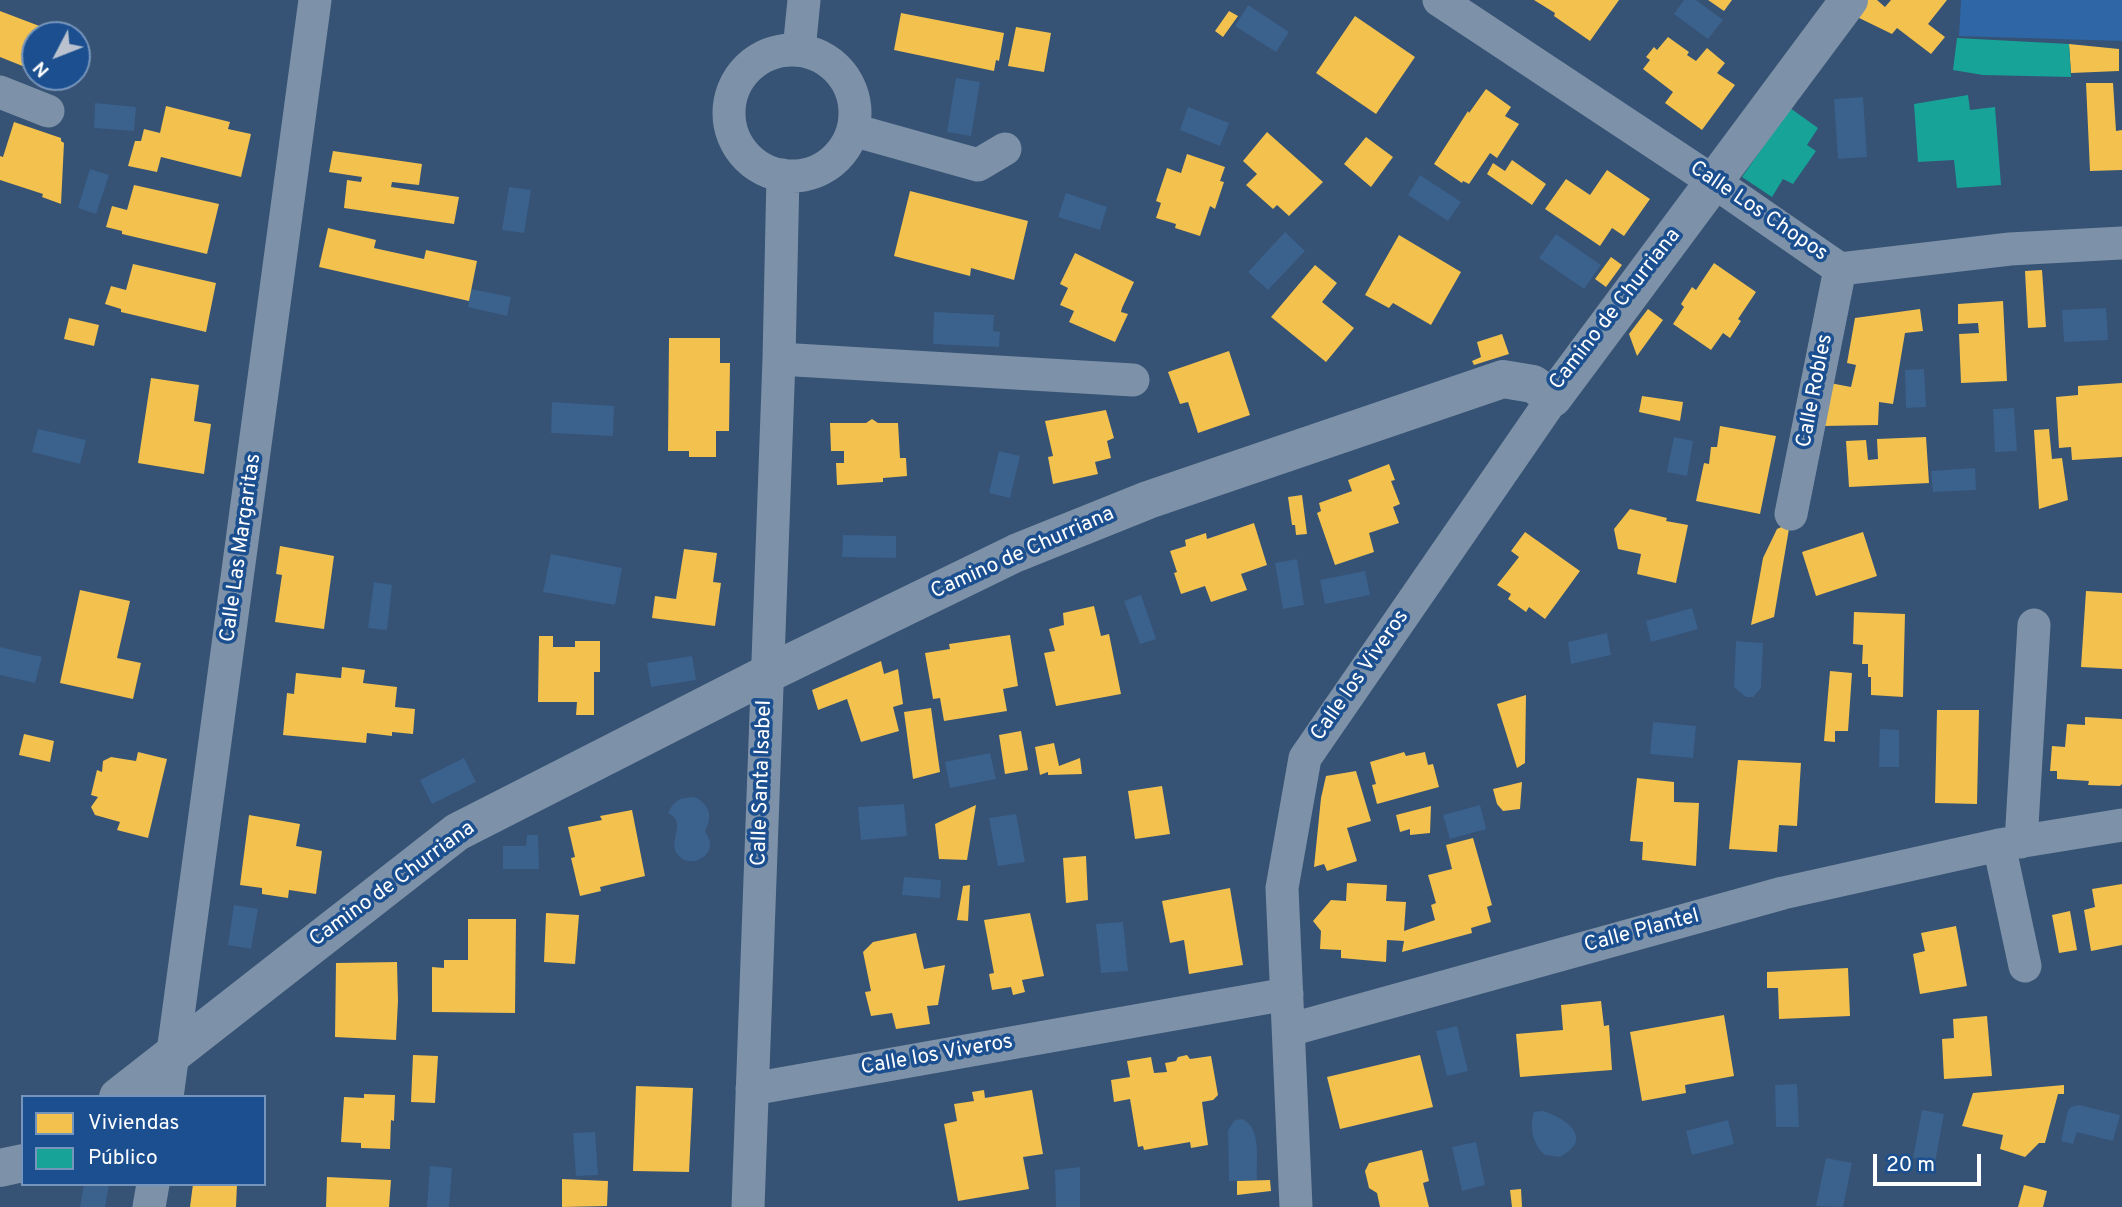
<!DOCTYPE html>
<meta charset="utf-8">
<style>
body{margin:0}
#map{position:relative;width:2122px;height:1207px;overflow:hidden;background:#365274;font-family:Overpass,sans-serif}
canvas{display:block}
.legend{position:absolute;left:21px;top:1095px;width:245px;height:91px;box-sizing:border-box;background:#1b4f8f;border:2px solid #7695bc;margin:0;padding:9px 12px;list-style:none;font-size:21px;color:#fff}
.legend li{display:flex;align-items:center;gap:14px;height:35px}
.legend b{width:35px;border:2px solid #7695bc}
.north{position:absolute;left:21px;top:21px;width:70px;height:70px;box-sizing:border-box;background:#1b4f8f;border:2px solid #7695bc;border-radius:50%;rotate:228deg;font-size:19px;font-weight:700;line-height:28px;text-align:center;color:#fff}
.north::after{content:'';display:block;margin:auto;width:24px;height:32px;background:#b9c2ce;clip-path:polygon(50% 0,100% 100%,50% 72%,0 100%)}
.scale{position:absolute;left:1873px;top:1154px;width:108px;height:32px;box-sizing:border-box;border:4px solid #fff;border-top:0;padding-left:9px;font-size:21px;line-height:24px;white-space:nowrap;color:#fff;-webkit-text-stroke:5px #1b4f8f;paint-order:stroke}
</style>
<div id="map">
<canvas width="2122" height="1207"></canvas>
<ul class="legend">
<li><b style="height:19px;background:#f2c14e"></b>Viviendas</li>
<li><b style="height:19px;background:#17a398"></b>Público</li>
</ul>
<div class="north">N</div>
<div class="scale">20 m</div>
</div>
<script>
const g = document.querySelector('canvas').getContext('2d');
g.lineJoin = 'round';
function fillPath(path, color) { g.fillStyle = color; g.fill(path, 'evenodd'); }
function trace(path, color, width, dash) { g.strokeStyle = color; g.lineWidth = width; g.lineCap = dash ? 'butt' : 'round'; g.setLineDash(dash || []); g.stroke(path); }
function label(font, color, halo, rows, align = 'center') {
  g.font = font + ' Overpass,sans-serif'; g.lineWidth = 7; g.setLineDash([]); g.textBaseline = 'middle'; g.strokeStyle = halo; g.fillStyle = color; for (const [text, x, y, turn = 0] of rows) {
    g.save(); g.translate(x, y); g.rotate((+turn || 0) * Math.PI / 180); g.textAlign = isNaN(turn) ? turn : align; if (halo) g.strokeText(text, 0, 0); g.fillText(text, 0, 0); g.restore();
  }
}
fillPath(new Path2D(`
 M1961,0H2122V41L1959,36Z`), '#2f66a5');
fillPath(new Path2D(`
 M1684,0H1696L1723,20L1708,39L1674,14Z
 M1248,5L1289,32L1276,52L1235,26Z
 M956,78L980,82L971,136L947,132Z
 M1863,97L1867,157L1838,159L1834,99Z
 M95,103L136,107L134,131L94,128Z
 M1188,107L1229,123L1220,146L1180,130Z
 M90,169L109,175L96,214L78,208Z
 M1420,175L1461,202L1448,221L1408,195Z
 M509,187L531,190L524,233L502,230Z
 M1066,193L1107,207L1100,230L1058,217Z
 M1285,232L1305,251L1268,290L1248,272Z
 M1556,234L1601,265L1584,289L1539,258Z
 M471,289L511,297L507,316L468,307Z
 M2106,308L2108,340L2064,342L2062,310Z
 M934,312L994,315L993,331L1000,332L999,347L933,344Z
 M1924,369L1926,407L1906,408L1905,370Z
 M552,402L614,406L613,436L551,433Z
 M2014,408L2017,451L1995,452L1993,409Z
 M38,429L86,440L80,464L32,452Z
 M1674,437L1693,441L1687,476L1667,472Z
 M999,451L1020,456L1010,498L989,493Z
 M1975,468L1976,490L1933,492L1931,471Z
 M843,535L896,536V558L842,557Z
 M551,554L622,568L615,605L543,592Z
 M1297,559L1304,605L1283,609L1275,563Z
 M1365,571L1370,595L1325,604L1320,580Z
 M374,582L392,585L387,630L368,628Z
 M1141,595L1156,639L1140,644L1124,601Z
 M1692,608L1698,629L1651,642L1646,621Z
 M1607,633L1611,655L1571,664L1568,642Z
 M1736,641L1763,643L1761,688L1753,697H1746L1734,687Z
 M0,647L42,657L35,683L0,675Z
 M692,656L696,680L651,687L647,663Z
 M1653,722L1696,726L1693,758L1650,754Z
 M1880,729L1899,730V767H1879Z
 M990,753L996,779L950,788L945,762Z
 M464,758L476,782L432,804L420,780Z
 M694,797C710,804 713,816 705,831C707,835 709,838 710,842C712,858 690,868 679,856C665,842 689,824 668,813C675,799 680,798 694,797Z
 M904,804L907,836L861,840L858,807Z
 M1480,805L1486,829L1450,839L1443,815Z
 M1016,814L1025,862L998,866L989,818Z
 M527,835H538L539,869H503V846H526Z
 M904,877L941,880L940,898L902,895Z
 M234,905L258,909L251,949L228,945Z
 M1123,922L1128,971L1101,973L1096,924Z
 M1457,1026L1468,1071L1447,1076L1436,1031Z
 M1797,1084L1799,1127H1776L1775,1085Z
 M2079,1105L2120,1115L2113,1141L2077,1132L2073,1144L2061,1141L2068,1110L2071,1107Z
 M1922,1110L1944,1114L1935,1162L1913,1158Z
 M1542,1111C1566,1117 1595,1139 1560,1157L1545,1155C1533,1145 1529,1128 1534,1112Z
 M1242,1119C1262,1127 1256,1162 1257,1180L1229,1181L1228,1130L1235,1120Z
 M1728,1120L1734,1144L1692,1155L1686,1131Z
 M595,1132L598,1175L576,1176L573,1133Z
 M1476,1142L1485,1185L1462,1191L1452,1147Z
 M1826,1158L1852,1163L1843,1207L1816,1206Z
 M430,1166L452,1168L449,1207H427Z
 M1080,1167V1207H1056L1055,1170Z
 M84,1184H109L105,1207H80Z`), '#3b618d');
fillPath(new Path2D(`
 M1534,0H1619L1590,41L1554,16L1555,13Z
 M1708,0H1732L1724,11Z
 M1867,0H1877L1885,7L1891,0H1947L1928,24L1945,37L1931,54L1897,28L1892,34L1853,15Z
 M0,11L63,35H35V71L0,57Z
 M1229,11L1238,16L1223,37L1215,31Z
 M901,13L1004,33L999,61L996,60L994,71L894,50Z
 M1355,16L1415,57L1376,114L1316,73Z
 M1016,27L1051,33L1044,72L1008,66Z
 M1668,37L1689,52L1687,55L1696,61L1707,48L1725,63L1717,73L1735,85L1702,130L1665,103L1673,92L1643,69L1650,60L1646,57L1654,47L1657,50Z
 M2069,44L2119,49V71L2071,73Z
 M2086,83H2113L2116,131L2122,130V170L2090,171Z
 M1486,89L1511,107L1505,116L1519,124L1497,158L1490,153L1469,184L1463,181L1462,183L1434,164L1468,111L1469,113Z
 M166,106L230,122L228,129L251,134L241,177L161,157L157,172L128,166L135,141H141L144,129L160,133Z
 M14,122L61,138V141L64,143L61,204L42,197L43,194L0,180V156L3,157Z
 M1267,132L1323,182L1289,216L1277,205L1273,209L1246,185L1257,174L1243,161Z
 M1366,137L1393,157L1371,187L1344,164Z
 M333,151L422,164L419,185L392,182L391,187L459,197L454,224L344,208L347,180L361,182L362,177L329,172Z
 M1187,154L1225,167L1220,181L1224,182L1215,209L1210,206L1200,236L1175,228L1176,224L1156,218L1161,203L1156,201L1167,168L1181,173Z
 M1512,160L1546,184L1532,205L1487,174L1493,163L1505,171Z
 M1607,170L1650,199L1624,236L1612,228L1600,246L1545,209L1566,179L1590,195Z
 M134,185L219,204L207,254L122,234V231L106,227L112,206L127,210Z
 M910,191L1028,221L1014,280L971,268L970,276L894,256Z
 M328,228L376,240L374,248L424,259L426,250L477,261L469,301L319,267Z
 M1399,235L1461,272L1431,325L1393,303L1389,308L1365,295Z
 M1075,253L1134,282L1122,308L1121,312L1128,314L1115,342L1069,322L1074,311L1060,305L1068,288L1060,284Z
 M1611,257L1622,265L1606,287L1595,279Z
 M1714,263L1756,292L1738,319L1741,321L1730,338L1723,333L1711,350L1673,324L1684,307L1681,304L1692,287L1696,290Z
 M133,264L216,283L206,332L121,312V309L105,304L111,286L126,290Z
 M1315,265L1337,283L1322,302L1354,328L1326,362L1271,317Z
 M2042,270L2046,327L2028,328L2025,271Z
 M2003,301L2007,381L1961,383L1959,334L1979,333L1978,323L1958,324V304Z
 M1648,309L1663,320L1637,356L1629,334Z
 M1920,309L1923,331L1905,333L1893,404L1879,402L1878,425L1823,426L1830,383L1851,387L1856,365L1847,363L1855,318Z
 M69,318L99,325L94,346L64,339Z
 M1502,334L1509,354L1474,365L1472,361L1481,357L1477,342Z
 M669,338H720V363H730L729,431H716V457H689V451H668Z
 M1229,351L1250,415L1198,433L1188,402L1180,404L1168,372Z
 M151,378L199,385L194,421L211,424L204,474L138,463Z
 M2122,383V457L2072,460L2071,447L2059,448L2056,397L2078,395V386Z
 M1642,396L1683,402L1680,421L1639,412Z
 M1106,410L1114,438L1107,441L1111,458L1095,462L1098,474L1053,484L1048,457L1053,456L1045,421Z
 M872,419L878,423H898L900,458H906L907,476L883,478V482L837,485L836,463H844V451H831L830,423H866Z
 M1720,426L1776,436L1760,514L1696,501L1704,463L1709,464L1711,447H1717Z
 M2049,429L2052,459L2062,458L2068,500L2039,509L2034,430Z
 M1926,437L1929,483L1849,487L1846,441L1866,440L1868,460L1878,459L1877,439Z
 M1389,464L1395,480L1391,481L1400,504L1393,507L1399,523L1369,533L1374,552L1335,565L1317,513L1321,511L1319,503L1352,491L1348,480Z
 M1302,495L1307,534L1296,535L1295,525H1292L1288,497Z
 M1630,509L1667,518L1666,521L1688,525L1676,583L1637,574L1641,554L1618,549L1614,529Z
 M1254,523L1267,565L1241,574L1247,590L1211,602L1205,586L1181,594L1174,573L1177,572L1170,551L1186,546L1185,540L1206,533L1207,539Z
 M1790,523L1774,617L1751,625L1763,558L1777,529Z
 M1525,532L1580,571L1545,619L1529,607L1526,612L1508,599L1511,594L1497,585L1519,557L1511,551Z
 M1863,532L1877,576L1816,596L1802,552Z
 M280,546L334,556L324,629L275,622L282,575L276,574Z
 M684,549L717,553L713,582L721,583L715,626L652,618L655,596L676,599Z
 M80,590L130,601L117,658L141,663L133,699L60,683Z
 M2086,591L2122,593V669L2081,667Z
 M1094,606L1101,636L1109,634L1121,694L1056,706L1044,653L1055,651L1049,629L1064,625L1063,613Z
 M1854,612L1905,614L1903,697L1871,695V677H1868V664H1862L1863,645L1853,644Z
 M1010,635L1018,686L1003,689L1007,711L944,721L940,698L933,699L925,653L950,649L949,644Z
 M539,636H553V647H575V641H600V672H594V715H576L577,702H538Z
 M881,661L884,674L898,669L903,704L893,707L899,731L861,742L847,699L818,710L812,690Z
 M342,667L365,670L363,683L397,687L395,707L415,709L413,734L392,732V736L367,733L366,743L283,735L287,693L294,694L296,673L341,678Z
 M1830,671L1852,673L1848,731H1835V742L1824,741Z
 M1526,695L1525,763L1517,768L1497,704Z
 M931,708L940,772L913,779L904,712Z
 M1937,710H1979L1977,804L1935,803Z
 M2085,717L2122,719V784L2120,786L2088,785L2089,781L2057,779V771H2050L2052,746L2065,747L2067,724L2085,725Z
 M1021,731L1028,770L1005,774L999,735Z
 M24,734L54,741L50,762L19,755Z
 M1054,743L1059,766L1080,758L1082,774L1048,775V772L1040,775L1035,747Z
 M138,752L167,759L148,838L117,830L120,822L95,815L91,807L98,797L91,795L97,770L102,772L103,761L111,757L136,761Z
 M1404,752L1406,756L1425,752L1428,765L1433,764L1439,787L1377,804L1372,785L1376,784L1370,762Z
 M1738,760L1801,763L1797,826L1779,825L1777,852L1729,849Z
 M1356,771L1371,821L1347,828L1357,861L1327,871L1324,864L1314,867L1321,798L1326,776Z
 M1637,778L1674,782V802L1699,803L1696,866L1642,860L1643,842L1630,841Z
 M1522,782L1520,809L1503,811L1497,804L1493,789Z
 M1162,786L1170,834L1135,839L1128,791Z
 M976,805L967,860L939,859L935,824Z
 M1431,806L1430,833L1410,835V829L1400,832L1396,815Z
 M632,810L645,876L600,887L601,891L580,896L571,858L575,857L568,827L602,820L600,816Z
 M249,815L300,824L296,846L322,851L316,894L289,890L288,898L262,894V888L240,885Z
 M1473,838L1492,905L1487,907L1491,922L1471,928L1472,933L1402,952L1404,941L1387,940L1386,962L1341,958V950L1320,949L1321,931L1313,921L1331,900L1346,901L1347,883L1387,885L1386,901L1406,902L1404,931L1435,920L1431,905L1436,903L1428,875L1452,869L1446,845Z
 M1086,856L1088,900L1066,903L1063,858Z
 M2122,884V945L2091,951L2084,910L2095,907L2092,889Z
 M970,885L968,921L957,920L963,886Z
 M1230,888L1243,965L1189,974L1184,940L1170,943L1162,901Z
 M2070,911L2077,950L2059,953L2052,915Z
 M546,913L579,915L575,964L544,962Z
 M1030,913L1044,976L1022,980L1025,992L1013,995L1011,987L992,990L989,974L994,973L984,920Z
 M468,919H516L515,1013L432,1012V967L444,968V960H468Z
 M1956,926L1967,986L1920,994L1913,954L1925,951L1921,933Z
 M916,933L924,969L945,965L938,1005L927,1006L930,1024L896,1029L892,1013L871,1016L865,992L871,991L863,952L873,942Z
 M397,962L398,1001L396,1040L335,1037L336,963Z
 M1848,968L1850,1016L1779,1019L1778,988H1767V972Z
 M1601,1001L1604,1026L1609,1025L1612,1070L1520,1077L1516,1034L1563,1030L1561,1005Z
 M1724,1015L1734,1076L1685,1085L1686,1093L1642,1101L1630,1032Z
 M1987,1016L1992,1076L1944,1079L1942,1039L1954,1038L1953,1019Z
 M413,1055L438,1056L435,1103L411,1102Z
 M1187,1055L1190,1059L1211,1056L1218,1095L1213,1100L1202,1102L1208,1145L1191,1148L1190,1142L1144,1150L1143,1146L1138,1147L1130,1099L1114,1102L1111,1080L1130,1077L1127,1061L1151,1057L1154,1073L1167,1072L1165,1063L1176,1061L1178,1057Z
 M1420,1055L1433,1107L1340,1129L1327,1077Z
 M2064,1085V1094H2058L2045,1143H2039L2025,1157L2000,1149L2003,1135L1962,1126L1973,1093Z
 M636,1086L693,1088L689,1172L633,1171Z
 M984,1090L985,1098L1032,1090L1043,1154L1023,1157L1029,1189L958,1201L944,1124L957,1121L954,1104L974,1101L972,1092Z
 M364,1094L395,1095L394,1121L391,1120L390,1149L361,1148V1143L341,1142L344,1097L364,1098Z
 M1422,1150L1429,1181L1423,1183L1429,1207H1380L1377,1193L1369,1188L1365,1171L1369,1163Z
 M327,1177L391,1180L389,1207H326Z
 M562,1179L608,1181L607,1206L562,1207Z
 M1270,1180L1271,1191L1237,1195V1181Z
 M193,1184H237L236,1207H190Z
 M2024,1185L2047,1191L2043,1207H2018Z
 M1521,1189L1522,1207H1512L1510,1190Z`), '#f2c14e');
fillPath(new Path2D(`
 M1957,38L2069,44L2071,77L1983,75L1953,70Z
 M1968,95L1970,110L1995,107L2001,185L1957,188L1954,160L1918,162L1914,104Z
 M1790,108L1818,128L1807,145L1816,151L1793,184L1783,179L1772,197L1742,177Z`), '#17a398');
trace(new Path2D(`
 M1439,0L1714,182L1840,269L2010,249L2122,243
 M799,50L804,0
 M729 113a63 63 0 1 1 126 0a63 63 0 1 1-126 0Z
 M0,92L48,111
 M853,130L978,165L1005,149
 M779,359L1133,380
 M1791,514L1840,269
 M2021,842L2034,625
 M1999,845L2025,966
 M1289,1030L1783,893L1999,845L2122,825
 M752,1089L1287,994
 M167,1097L315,0
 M149,1207L153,1184
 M748,1207L779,359L783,175
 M1296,1207L1282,888L1305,758L1553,398`), '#7d92a8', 33);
trace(new Path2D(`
 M118,1097L457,832L767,674L1016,553L1148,500L1503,379L1533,384L1553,398L1849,0
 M0,1168L23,1163`), '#7d92a8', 38);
label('21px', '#fff', '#1b4f8f', [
 ["Calle Los Chopos",1758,212,34],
 ["Camino de Churriana",1616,310,-52],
 ["Calle Robles",1816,391,-79],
 ["Calle Las Margaritas",242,548,-82],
 ["Camino de Churriana",1023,554,-24],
 ["Calle los Viveros",1361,676,-55],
 ["Calle Santa Isabel",763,783,-88],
 ["Camino de Churriana",393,885,-36],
 ["Calle Plantel",1642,932,-15],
 ["Calle los Viveros",937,1056,-10]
]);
</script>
